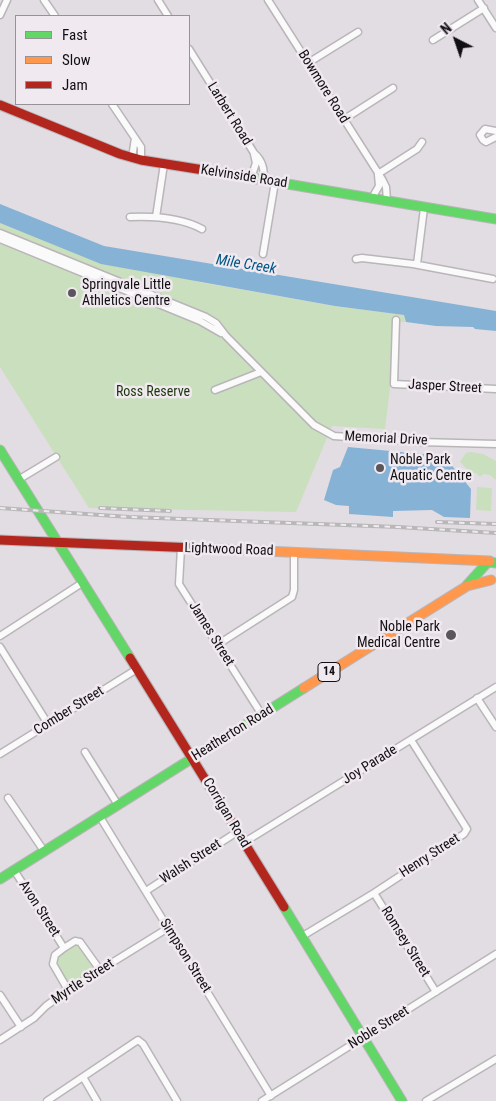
<!DOCTYPE html>
<style>
body{margin:0}
#map{position:relative;width:496px;height:1101px;overflow:hidden;background:#e2dde2;font-family:"Roboto Condensed",sans-serif}
canvas{display:block}
.legend{position:absolute;left:15px;top:15px;width:175px;height:90px;box-sizing:border-box;background:#f0e9f0;border:1px solid #979297;margin:0;padding:6px 9px;list-style:none;font-size:15px;color:#110f11}
.legend li{display:flex;align-items:center;gap:10px;height:25px}
.legend b{width:25px;border:1px solid #979297}
.north{position:absolute;left:431px;top:15px;width:50px;height:50px;-webkit-text-stroke:4px #f0e9f0;paint-order:stroke;rotate:319deg;font-size:14px;font-weight:700;line-height:20px;text-align:center;color:#110f11}
.north::after{content:'';display:block;margin:auto;width:18px;height:22px;background:#110f11;clip-path:polygon(50% 0,100% 100%,50% 72%,0 100%)}
</style>
<div id="map">
<canvas width="496" height="1101"></canvas>
<ul class="legend">
<li><b style="height:6px;background:#63d668"></b>Fast</li>
<li><b style="height:6px;background:#ff974d"></b>Slow</li>
<li><b style="height:6px;background:#b3261e"></b>Jam</li>
</ul>
<div class="north">N</div>
</div>
<script>
const g = document.querySelector('canvas').getContext('2d');
g.lineJoin = 'round';
function fillPath(path, color) { g.fillStyle = color; g.fill(path, 'evenodd'); }
function trace(path, color, width, dash) { g.strokeStyle = color; g.lineWidth = width; g.lineCap = dash ? 'butt' : 'round'; g.setLineDash(dash || []); g.stroke(path); }
function label(font, color, halo, rows, align = 'center') {
  g.font = font + ' "Roboto Condensed",sans-serif'; g.lineWidth = 5; g.setLineDash([]); g.textBaseline = 'middle'; g.strokeStyle = halo; g.fillStyle = color; for (const [text, x, y, turn = 0] of rows) {
    g.save(); g.translate(x, y); g.rotate((+turn || 0) * Math.PI / 180); g.textAlign = isNaN(turn) ? turn : align; if (halo) g.strokeText(text, 0, 0); g.fillText(text, 0, 0); g.restore();
  }
}
fillPath(new Path2D(`
 M0,223L17,230L199,282L335,306L404,315L406,322H398L385,429L332,426L296,512L89,508L0,367Z
 M471,452L483,454L496,461V480L490,475L484,474L480,477L476,473H471L460,462L466,453Z
 M477,487L492,488L491,511L476,510Z
 M76,945L82,947L93,965L92,970L71,983C63,979 56,965 58,956Z`), '#cadfbe');
fillPath(new Path2D(`
 M0,204L104,246L496,311V331L475,329L473,327L436,326L406,322L404,315L335,306L101,264L0,223Z
 M348,447L444,456L471,489L470,518L444,517L432,510L393,511V517L349,514V506L336,505L324,500L333,470L340,467Z`), '#86b2d6');
const street = new Path2D(`
 M44,0L55,16
 M158,0L168,16
 M268,0L382,179L386,187L387,201
 M478,0L496,28
 M0,15L7,0
 M433,40L484,8
 M189,49L254,153C263,161 264,169 264,180
 M308,63L358,32
 M112,104L141,147V160
 M343,120L393,88
 M496,131L485,129L480,135L483,140L486,142L496,137
 M132,158L135,138
 M378,174L417,149L422,142
 M251,178L256,163L254,154
 M372,198L379,186L378,175
 M130,217C154,216 182,218 202,229
 M156,217L164,164
 M0,233L206,317L216,323L226,336L314,425L334,436L420,442L496,444
 M0,239L200,321L221,333
 M263,254L275,182
 M356,259L362,258L413,264L493,279
 M417,264L424,208
 M396,320L394,384L496,389
 M215,390L261,372
 M18,480L56,457
 M181,548L179,584L262,715
 M0,636L82,583
 M217,645L292,597L294,590V553
 M0,647L48,724
 M477,698L496,727
 M85,752L118,805
 M0,754L137,669
 M8,798L44,851
 M100,817L271,1096
 M243,843L496,687
 M14,870L64,948L55,955L53,964L68,990
 M146,891L237,832
 M374,893L436,992
 M301,937L374,893L464,834L467,829L411,740
 M64,948L75,941L80,942L100,970
 M0,995L21,1027
 M0,1040L34,1018L46,1006L68,990L168,928
 M83,1077L97,1101
 M47,1101L138,1040L143,1044L177,1101
 M262,1101L496,954
 M426,1101L496,1059`);
const fast = new Path2D(`
 M216,172L496,219
 M0,450L130,658
 M467,585L486,564L490,562L496,563
 M0,879L304,688
 M284,907L402,1101`);
const slow = new Path2D(`
 M196,548L490,561
 M304,688L467,586L491,580`);
const jam = new Path2D(`
 M0,105L120,154L141,160L216,172
 M0,540L196,548
 M130,658L284,907`);
trace(street, '#b9b5b9', 9);
trace(fast, '#b9b5b9', 11);
trace(slow, '#b9b5b9', 11);
trace(jam, '#b9b5b9', 11);
trace(street, '#fbfafb', 6);
trace(fast, '#63d668', 9);
trace(slow, '#ff974d', 9);
trace(jam, '#b3261e', 9);
const rail = new Path2D(`
 M0,508L129,517L398,527L496,533
 M100,508L170,511
 M437,522L496,524`);
trace(rail, '#b9b8b9', 4);
trace(rail, '#f0e9f0', 2, [5.5]);
for (const [x, y, r, color] of [
 [72,293,5,"#5a575a"],
 [380,468,5,"#5a575a"],
 [451,635,6,"#5a575a"]
]) { const dot = new Path2D(); dot.arc(x, y, r, 0, 2 * Math.PI); g.fillStyle = color; g.fill(dot); trace(dot, '#f0e9f0', 2); }
for (const [x, y, w] of [
 [329,672,22]
]) { const box = new Path2D(); box.roundRect(x - w / 2, y - 9.5, w, 19, 4); g.fillStyle = '#f0e9f0'; g.fill(box); trace(box, '#110f11', 1); }
label('bold 12px', '#110f11', null, [
 ["14",329,672]
]);
label('14px', '#110f11', '#f0e9f0', [
 ["Bowmore Road",323,87,58],
 ["Larbert Road",229,114,58],
 ["Kelvinside Road",244,177,9],
 ["Jasper Street",445,387,3],
 ["Memorial Drive",386,439,3],
 ["Lightwood Road",229,550,2],
 ["James Street",211,634,58],
 ["Comber Street",69,711,-32],
 ["Heatherton Road",233,733,-32],
 ["Joy Parade",370,765,-32],
 ["Corrigan Road",226,813,59],
 ["Henry Street",430,856,-33],
 ["Walsh Street",191,862,-33],
 ["Avon Street",39,909,57],
 ["Romsey Street",405,942,58],
 ["Simpson Street",185,956,58],
 ["Myrtle Street",83,982,-33],
 ["Noble Street",379,1028,-32]
]);
label('14px', '#110f11', '#f0e9f0', [
 ["Springvale Little",82,285],
 ["Athletics Centre",82,301],
 ["Noble Park",390,460],
 ["Aquatic Centre",390,476],
 ["Noble Park",440,627,"right"],
 ["Medical Centre",440,643,"right"]
], 'left');
label('14px', '#1a3609', '#f0e9f0', [
 ["Ross Reserve",153,392]
]);
label('italic 15px', '#035584', '#f0e9f0', [
 ["Mile Creek",246,265,9]
]);
</script>
